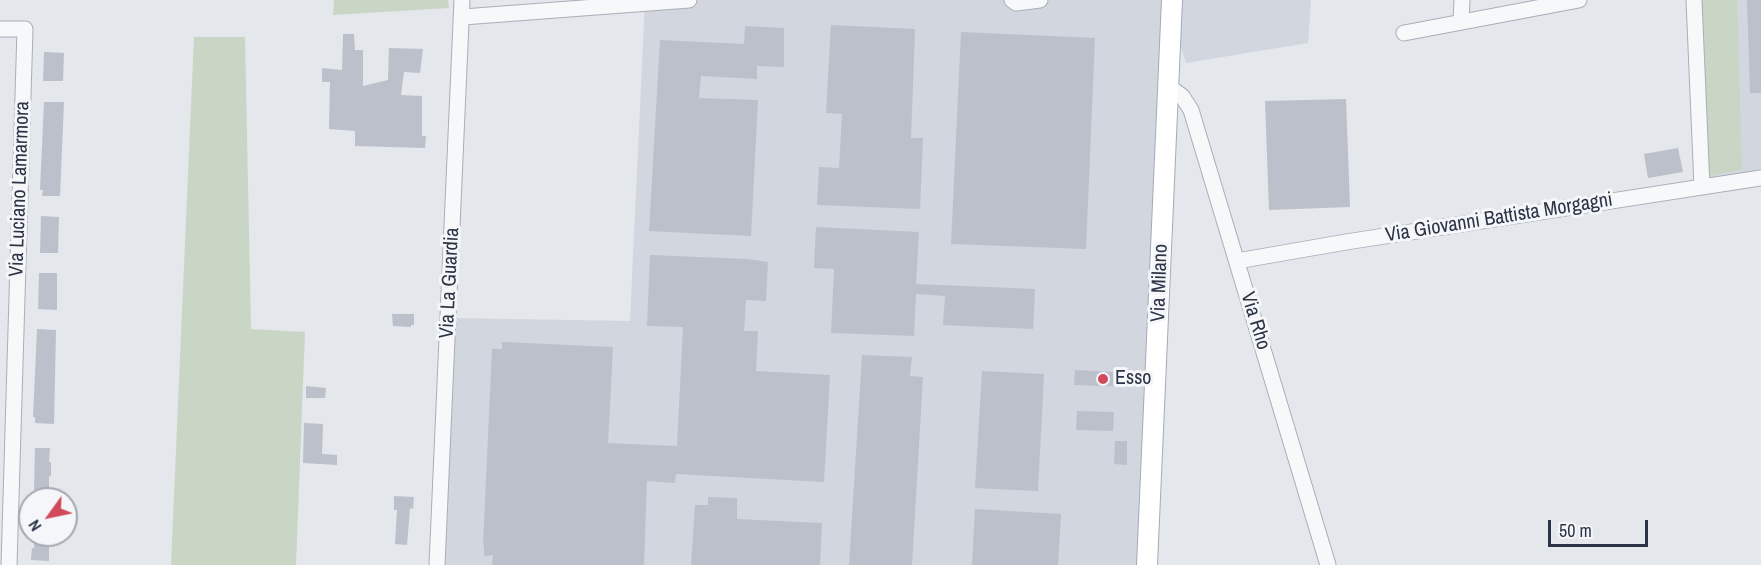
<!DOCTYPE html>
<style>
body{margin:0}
#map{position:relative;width:1761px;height:565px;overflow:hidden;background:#e4e7ec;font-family:"Archivo Narrow",sans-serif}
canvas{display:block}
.north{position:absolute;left:18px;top:487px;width:60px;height:60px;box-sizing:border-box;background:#f4f6f9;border:2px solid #a4a8b1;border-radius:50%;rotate:237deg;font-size:16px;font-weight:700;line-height:24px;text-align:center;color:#2b3445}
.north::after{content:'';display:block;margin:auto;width:21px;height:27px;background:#d1495b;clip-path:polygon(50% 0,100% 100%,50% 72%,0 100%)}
.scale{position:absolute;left:1548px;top:520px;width:100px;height:27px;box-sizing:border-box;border:3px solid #2b3445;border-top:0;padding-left:8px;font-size:18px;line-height:21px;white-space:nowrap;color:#2b3445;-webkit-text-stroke:4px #f4f6f9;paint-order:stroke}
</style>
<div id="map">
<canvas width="1761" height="565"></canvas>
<div class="north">N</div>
<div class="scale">50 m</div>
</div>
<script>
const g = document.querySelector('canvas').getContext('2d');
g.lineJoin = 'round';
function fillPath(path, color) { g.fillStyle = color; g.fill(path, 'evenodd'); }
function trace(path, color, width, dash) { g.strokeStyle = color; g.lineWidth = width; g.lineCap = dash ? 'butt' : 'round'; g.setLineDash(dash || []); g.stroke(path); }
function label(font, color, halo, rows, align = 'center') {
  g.font = font + ' "Archivo Narrow",sans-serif'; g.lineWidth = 6; g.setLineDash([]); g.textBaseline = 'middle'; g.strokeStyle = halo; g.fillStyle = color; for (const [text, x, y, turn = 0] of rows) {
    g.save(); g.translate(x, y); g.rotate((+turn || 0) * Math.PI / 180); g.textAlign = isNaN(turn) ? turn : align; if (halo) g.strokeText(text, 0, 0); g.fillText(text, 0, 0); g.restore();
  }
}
fillPath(new Path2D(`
 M575,0H1164L1139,565H442L453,318L630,321L645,1L575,5Z
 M1181,0H1311L1308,43L1186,63L1180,44Z
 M1698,0H1761V174L1705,182Z`), '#d2d6de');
fillPath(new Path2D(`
 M334,0H448L449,8L333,15Z
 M1701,0H1737L1742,170L1708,176Z
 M194,37H245L251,329L305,332L296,565H171Z`), '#c9d6c5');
fillPath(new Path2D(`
 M1747,0H1761V93H1750Z
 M831,25L915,29L911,138H923L920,209L817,205L819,167L839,168L842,114L826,113Z
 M745,26L784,28V67L757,66V79L701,76L699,98L758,100L751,236L649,231L660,40L744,44Z
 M961,32L1095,38L1086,249L951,244Z
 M343,34H354L355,50H363V86L388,80L389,48L423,49L420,73L404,72L401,95L422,96V136H426L425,148L355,146V131L329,129L330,82H322V68L342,70Z
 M44,52L64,53L63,81H43Z
 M1346,99L1350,207L1269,210L1265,101Z
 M44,102H64L60,196H42L43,190H40Z
 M1678,148L1683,172L1648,178L1644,154Z
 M41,216L59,217L58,253H40Z
 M816,227L919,232L916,284L1035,289L1033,329L943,325L945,296L916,294L914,336L831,333L834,269L814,268Z
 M650,255L747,259L768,262L766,301L746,300L744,331H758L756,371L830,375L824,482L676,474L675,483L647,481L644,565H492L493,555L484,556V545H483L492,349H502V342L613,347L608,443L677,446L683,327L647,326Z
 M39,273H57V310L38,309Z
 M392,314H414V325H411V327L393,326Z
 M37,329L56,330L54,424L35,423V417H33Z
 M862,355L912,357L910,376L923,377L912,565H849Z
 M1075,370L1130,373L1129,387L1074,385Z
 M982,371L1044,374L1038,491L975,488Z
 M306,386L326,388L325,398H306Z
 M1077,411L1114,412L1113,431L1076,430Z
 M304,423L323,424L322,454L337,455V465L303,463Z
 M1115,441H1127V465L1114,464Z
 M35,448H50L49,462H51V476H49V490H34Z
 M394,496L414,497L413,509L410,508L407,545L395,544L397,510H394Z
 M708,497L737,498V519L822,523L820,565H691L695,505H708Z
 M975,509L1061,514L1058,565H972Z
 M34,535H49V561L31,560L32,548H34Z`), '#bbc0ca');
const minor = new Path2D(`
 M1012,0L1016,3L1040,0
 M1694,0L1702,187
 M463,17L689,0
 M1461,22L1462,0
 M0,29H25L9,565
 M1404,33L1579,0
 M1168,86L1182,96L1191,110L1328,565
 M1237,261L1346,242L1761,178
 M437,565L462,0`);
const major = new Path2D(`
 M1147,565L1172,0`);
trace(minor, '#a9aeb7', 17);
trace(major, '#a3abb8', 22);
trace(minor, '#f7f8fa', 15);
trace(major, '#fff', 20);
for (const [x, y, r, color] of [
 [1103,379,6,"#d1495b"]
]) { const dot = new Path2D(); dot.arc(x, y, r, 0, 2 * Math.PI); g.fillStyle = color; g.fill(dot); trace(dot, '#f4f6f9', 2); }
label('20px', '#2b3445', '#f4f6f9', [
 ["Via Luciano Lamarmora",20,189,-88],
 ["Via Giovanni Battista Morgagni",1499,218,-9],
 ["Via La Guardia",450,283,-87],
 ["Via Milano",1160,283,-88],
 ["Via Rho",1255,321,73]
]);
label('20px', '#2b3445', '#f4f6f9', [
 ["Esso",1115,379]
], 'left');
</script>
